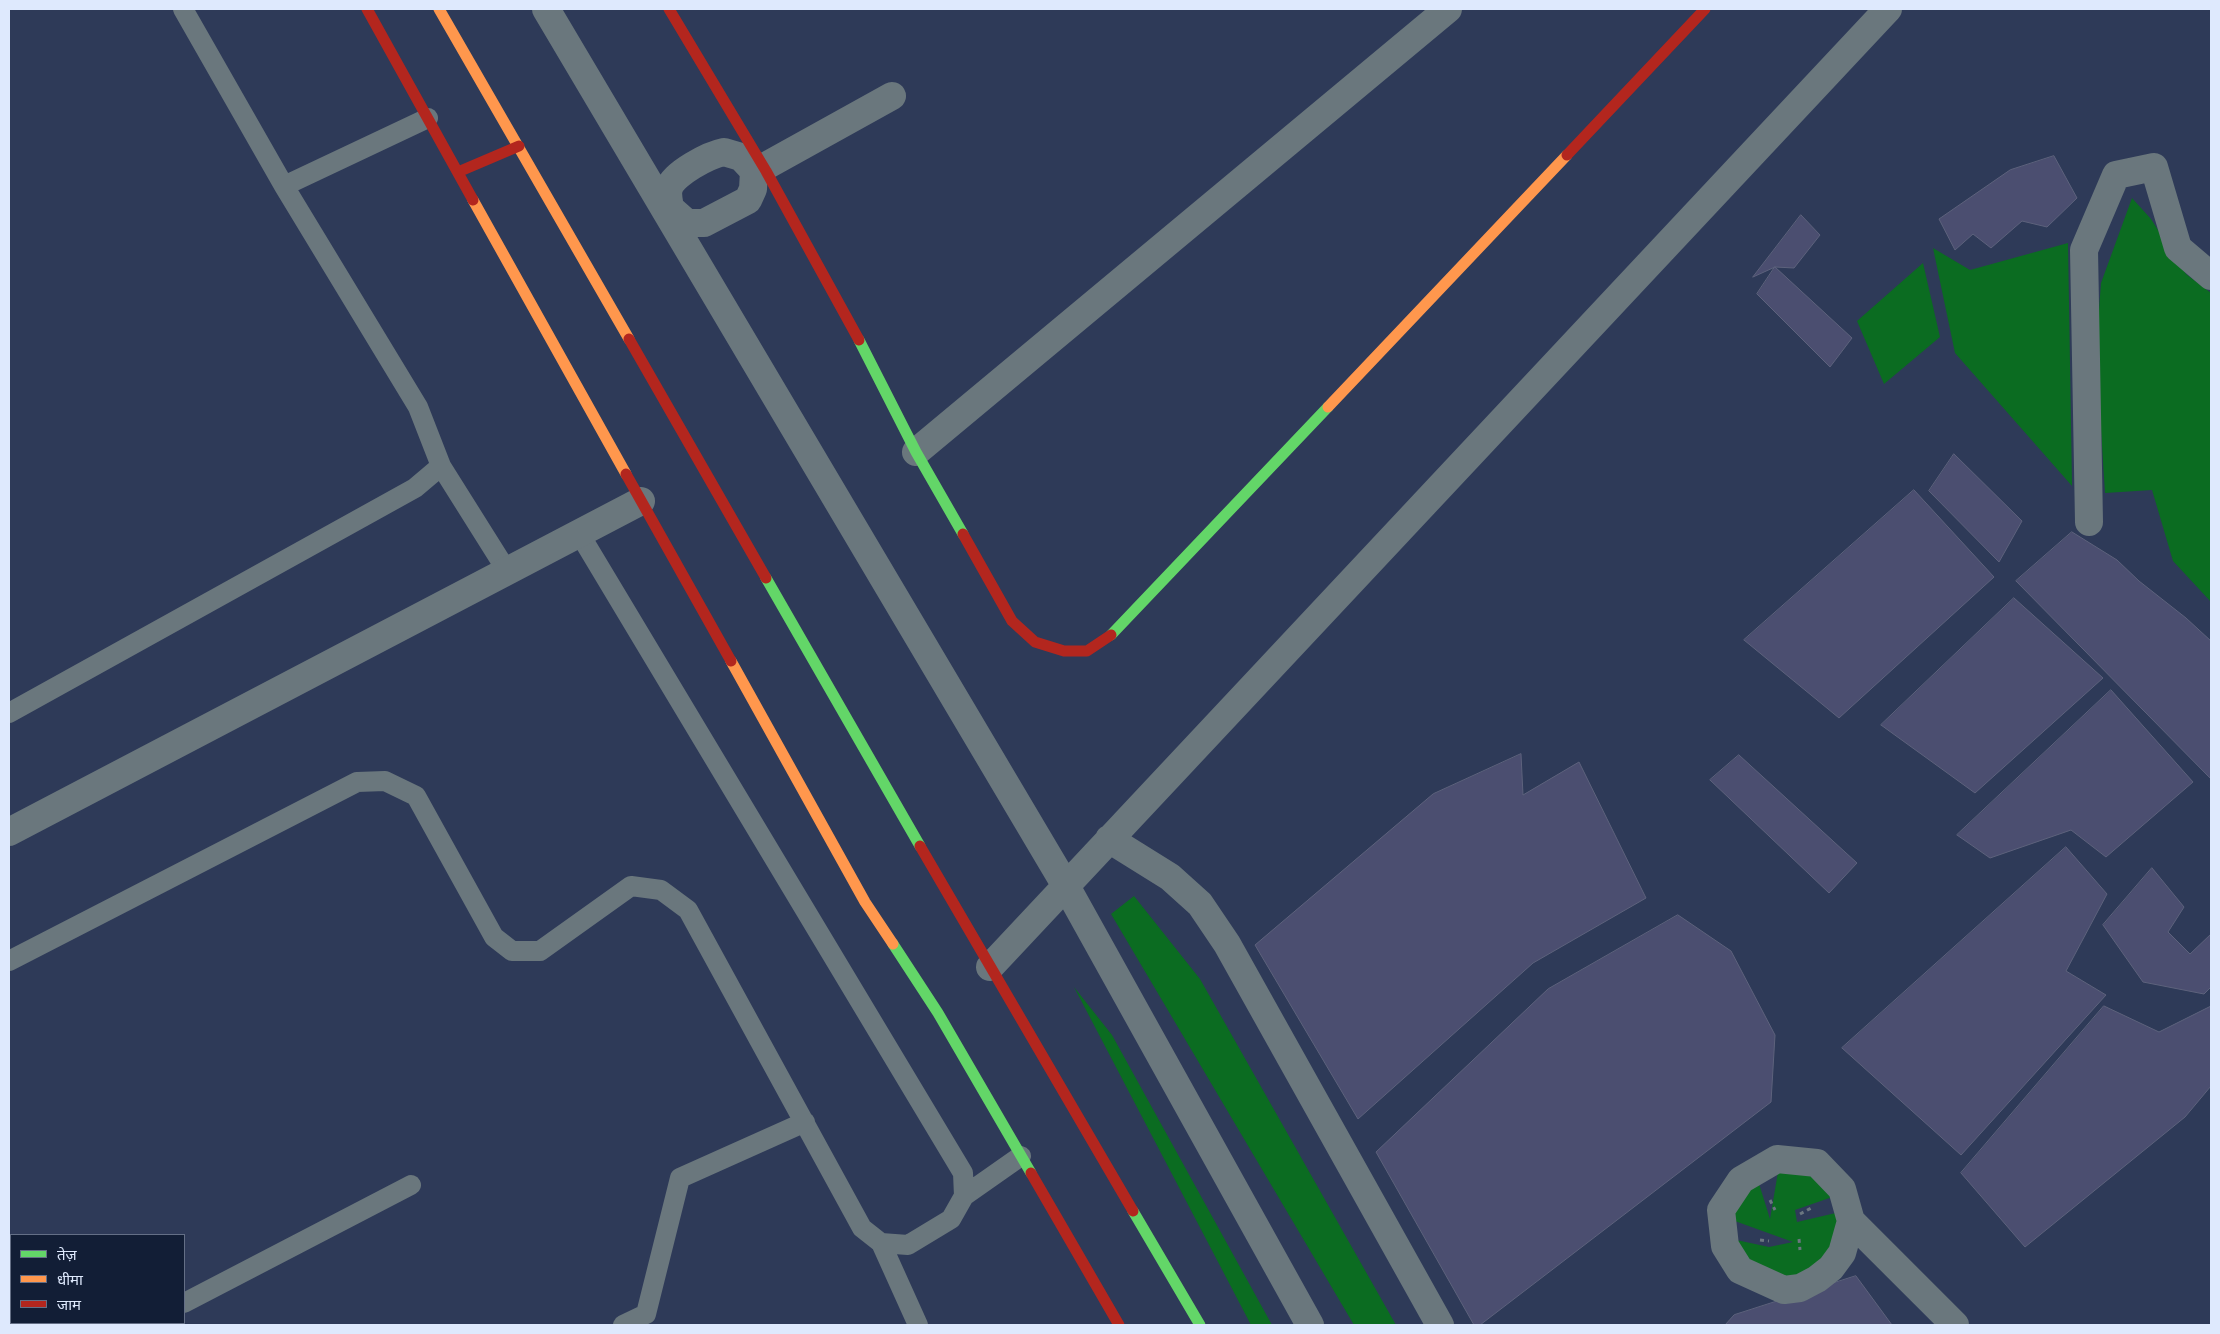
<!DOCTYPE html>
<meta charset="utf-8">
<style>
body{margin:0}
#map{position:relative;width:2220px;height:1334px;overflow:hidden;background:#2e3a58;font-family:"Noto Sans","Noto Sans Devanagari",sans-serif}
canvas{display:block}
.frame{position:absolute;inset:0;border:10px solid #dee9fd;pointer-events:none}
.legend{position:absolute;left:10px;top:1234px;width:175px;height:90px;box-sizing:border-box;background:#121e36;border:1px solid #646f86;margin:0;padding:6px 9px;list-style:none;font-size:15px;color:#dee9fd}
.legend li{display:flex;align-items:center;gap:10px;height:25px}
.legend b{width:25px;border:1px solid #646f86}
</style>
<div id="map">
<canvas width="2220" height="1334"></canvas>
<div class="frame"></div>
<ul class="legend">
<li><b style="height:6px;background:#63d668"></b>तेज़</li>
<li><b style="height:6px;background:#ff974d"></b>धीमा</li>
<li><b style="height:6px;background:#b3261e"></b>जाम</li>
</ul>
</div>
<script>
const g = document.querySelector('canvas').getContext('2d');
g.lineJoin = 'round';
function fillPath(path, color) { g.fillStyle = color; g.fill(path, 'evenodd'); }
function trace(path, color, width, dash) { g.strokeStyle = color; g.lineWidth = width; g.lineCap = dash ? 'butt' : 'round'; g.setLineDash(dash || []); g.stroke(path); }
fillPath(new Path2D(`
 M2132,198L2151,219L2186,274L2211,293V602L2173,561L2152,490L2105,493L2096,349L2101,283Z
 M2068,243L2072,486L1955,353L1933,248L1970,270Z
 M1923,263L1940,337L1884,384L1857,321Z
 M1134,896L1200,979L1396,1325H1354L1111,914Z
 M1074,987L1112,1035L1272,1325H1251Z
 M1779,1166L1814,1168L1838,1195L1795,1210L1797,1222L1840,1212L1842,1242L1791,1285L1744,1265L1727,1238L1769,1247L1793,1242L1732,1220L1738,1199L1756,1174L1770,1219Z`), '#0b6c21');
const building = new Path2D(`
 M2054,156L2077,198L2047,227L2022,221L1991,248L1973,234L1955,250L1939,219L2010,170Z
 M1801,215L1820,235L1794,268L1775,267L1753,277Z
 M1775,267L1852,338L1830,367L1757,294Z
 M1954,454L2022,521L1999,562L1929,491Z
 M1914,490L1994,577L1839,718L1744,640Z
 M2072,532L2117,560L2139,581L2186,618L2211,641V779L2016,581Z
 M2014,598L2103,678L1975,793L1881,725Z
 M2111,690L2193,782L2106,857L2071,830L1990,858L1957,835Z
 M1521,754L1523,795L1579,762L1646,898L1533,963L1358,1119L1255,945L1433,794Z
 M1739,755L1857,863L1829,893L1710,780Z
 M2066,847L2107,894L2066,971L2106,995L1961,1155L1842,1048Z
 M2152,868L2184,907L2168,932L2190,954L2211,934V987L2204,994L2143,982L2103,925Z
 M1678,915L1731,951L1775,1035L1771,1102L1480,1325H1474L1376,1152L1548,989Z
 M2104,1006L2159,1032L2211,1006V1086L2185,1117L2025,1247L1961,1173Z
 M1856,1276L1892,1325H1725L1734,1315Z`);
fillPath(building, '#4b4e70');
trace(building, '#5d627c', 1);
trace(new Path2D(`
 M1770,1200L1775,1210
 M1800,1214L1813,1207
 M1799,1239L1800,1250
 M1760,1240L1769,1241`), '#6b7680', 3, [4, 4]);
trace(new Path2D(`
 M284,186L428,118
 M441,466L507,571
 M9,713L415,488L441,466L418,407L284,186L183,9
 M9,961L357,782L385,781L416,796L494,937L512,951H540L631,886L661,890L688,910L862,1228L881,1243L908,1245L951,1219L964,1196L963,1173L579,533
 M964,1196L1021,1156
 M881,1243L918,1325
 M184,1303L411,1185
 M140,1325L145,1323
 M623,1325L646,1314L680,1178L805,1122`), '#6a777d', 20);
trace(new Path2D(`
 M546,9L1066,886L1310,1325
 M724,152L741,157L754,171L753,189L748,200L704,223H687L670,208C669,201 667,194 669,188C674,173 709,155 724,152Z
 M754,171L764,167L892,96
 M916,452L1448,9
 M2089,522L2084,250L2116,175L2154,167L2178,248L2211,276
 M9,832L641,501
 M1109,839L1170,877L1200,904L1227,944L1440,1325
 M990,967L1888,9
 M1851,1221L1842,1253L1831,1268L1817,1279L1800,1288L1784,1290L1740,1270L1725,1246L1721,1210L1741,1180L1777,1159L1817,1163L1842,1189L1851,1221L1955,1325`), '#6a777d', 28);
trace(new Path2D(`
 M859,340L916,452L963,534
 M766,578L920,846
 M1111,635L1328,407
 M893,944L938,1013L1031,1173
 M1133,1211L1200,1325`), '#63d668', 11);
trace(new Path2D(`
 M439,9L629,339
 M473,200L626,474
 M1328,407L1567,155
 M731,661L865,902L893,944`), '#ff974d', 11);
trace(new Path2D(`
 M367,9L473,200
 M669,9L766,171L859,340
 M1567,155L1705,9
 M458,172L519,146
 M629,339L766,578
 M626,474L731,661
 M963,534L1012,621L1035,642L1064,651H1087L1111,635
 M920,846L1133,1211
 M1031,1173L1119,1325`), '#b3261e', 11);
</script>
